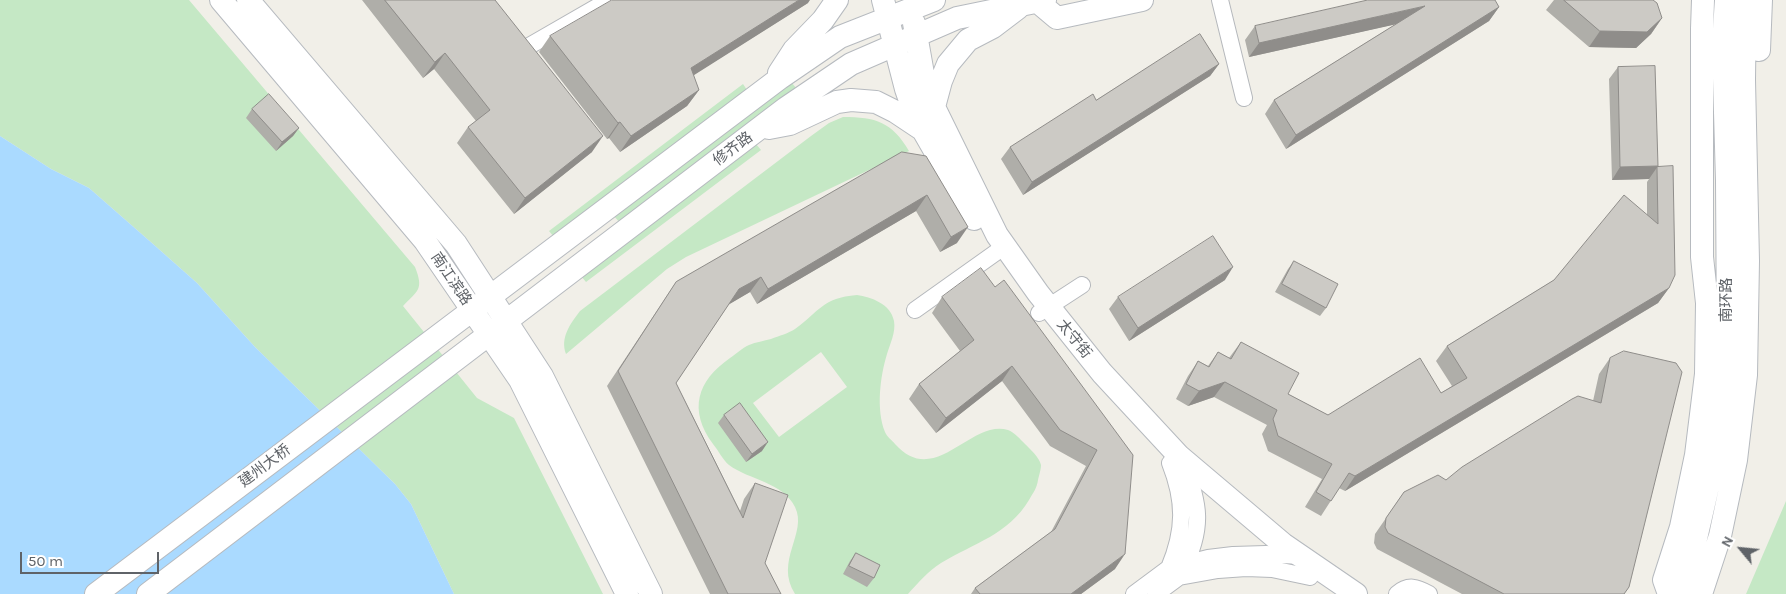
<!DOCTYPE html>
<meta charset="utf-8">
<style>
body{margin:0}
#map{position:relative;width:1786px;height:594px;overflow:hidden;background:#f1efe8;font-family:Karla,sans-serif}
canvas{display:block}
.north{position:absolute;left:1716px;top:524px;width:50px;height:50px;-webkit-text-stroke:4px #fff;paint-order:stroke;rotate:298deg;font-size:14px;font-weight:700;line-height:20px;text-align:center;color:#5f6368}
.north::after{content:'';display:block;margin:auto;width:18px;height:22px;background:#5f6368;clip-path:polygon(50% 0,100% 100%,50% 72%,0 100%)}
.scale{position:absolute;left:20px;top:552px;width:139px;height:22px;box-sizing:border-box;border:2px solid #5f6368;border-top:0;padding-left:6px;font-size:15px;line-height:18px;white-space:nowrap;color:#5f6368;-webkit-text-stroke:4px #fff;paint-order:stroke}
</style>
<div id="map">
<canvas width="1786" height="594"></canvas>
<div class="north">N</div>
<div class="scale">50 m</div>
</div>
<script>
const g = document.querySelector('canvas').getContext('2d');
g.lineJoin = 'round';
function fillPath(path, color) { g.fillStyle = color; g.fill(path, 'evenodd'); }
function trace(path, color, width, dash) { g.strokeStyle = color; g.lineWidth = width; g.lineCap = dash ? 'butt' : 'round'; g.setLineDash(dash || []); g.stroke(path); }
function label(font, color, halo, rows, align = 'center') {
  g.font = font + ' Karla,"Noto Sans SC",sans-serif'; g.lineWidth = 4.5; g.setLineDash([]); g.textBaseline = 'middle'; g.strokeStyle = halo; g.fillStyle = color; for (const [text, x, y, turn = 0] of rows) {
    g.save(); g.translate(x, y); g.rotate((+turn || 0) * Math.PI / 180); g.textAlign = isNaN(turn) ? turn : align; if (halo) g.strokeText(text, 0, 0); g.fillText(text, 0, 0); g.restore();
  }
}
fillPath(new Path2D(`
 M0,0H189L415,267C424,290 418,290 403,306L477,398L514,418L603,594H454L411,504L395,484L255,347L197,283L153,244L89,188L51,169L0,136Z
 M791,82L797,89L620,223L614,216Z
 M743,84L747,90L554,237L549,231Z
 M843,117C876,117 892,122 909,151L686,257L667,269L566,354C560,338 570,324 580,311L811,136L829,123Z
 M756,144L761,150L586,282L581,276Z
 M857,295C871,297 891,304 894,321C896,332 890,344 887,354C880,377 876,410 885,432C887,437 892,440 895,444C935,489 970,419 1008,430C1014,432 1021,440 1025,444C1031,450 1039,457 1041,465C1041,469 1039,476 1038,480C1037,488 1033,493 1029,500C1008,535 974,543 941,563C928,571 918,583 908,594H795C774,561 808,533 795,507C783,482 749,480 729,465C723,460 718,450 713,444C688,410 697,381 730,358C736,354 742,348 749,345C756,342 764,341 771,339C779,336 789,333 795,329C820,311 822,298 857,295ZM821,352L847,387L779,437L753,403Z
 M1786,501V594H1746Z`), '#c5e8c5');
fillPath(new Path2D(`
 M0,136L51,169L89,188L153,244L197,283L255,347L395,484L411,504L454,594H0Z`), '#aadaff');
const street = new Path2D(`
 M1220,0L1244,98
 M524,49L609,0
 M915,310L1005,246
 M1039,313L1082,285
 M1169,568C1185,530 1185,501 1170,463
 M1182,571C1204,528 1200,504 1183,461
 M1134,594L1169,568L1208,558L1233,555L1266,554L1301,556
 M1156,594L1179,577L1218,570L1246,568L1272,569L1310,577
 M1397,594C1408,584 1417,587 1429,594`);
const secondary = new Path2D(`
 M221,0L425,241L520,380L627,594
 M248,0L456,244L542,376L651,594
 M883,0L906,89L916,118L974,219
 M1038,2L1057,18L1142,0
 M914,23L923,74L934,107L997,235L1038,293L1102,373L1179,456L1283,544L1356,594
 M1759,50L1761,0
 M779,73L794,50L823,20L837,0
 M934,107L941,81L948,64L968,40L993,27L1018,8
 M769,128L790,124L837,102L851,100L876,102L896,112L923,130
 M96,594L780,78L840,37L934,0
 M148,594L786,108L851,64L957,18L1045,0
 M1669,594L1664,580L1681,527L1696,455L1706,374L1707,303L1702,257V29L1703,0
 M1679,594L1691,560L1715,456L1728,341L1727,181L1723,44L1726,0
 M1701,594L1720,536L1736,460L1746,375L1748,261L1744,80L1745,0`);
trace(street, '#b5b8bc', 18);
trace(secondary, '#b6babf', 24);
trace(street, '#fff', 16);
trace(secondary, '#fff', 22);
fillPath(new Path2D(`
 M362,0H495L592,152L514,214L457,143L468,127L476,121L434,69L423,78Z
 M1554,0H1653L1662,18L1651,34L1636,48L1589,47L1546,10Z
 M808,3L693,75L699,90L687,106L620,152L609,138L607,139L539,52L550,36Z
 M1499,7L1489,21L1286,149L1265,114L1274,100L1396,24L1249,57L1245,40L1255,26Z
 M1219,64L1210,76L1023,195L1001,159L1010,147L1096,100Z
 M1618,67L1657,167L1669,288L1658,303L1345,491L1339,488L1321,516L1305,507L1322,479L1268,451L1262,434L1267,425L1214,397L1188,406L1176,399L1188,376L1198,361L1208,366L1218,352L1229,358L1241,342L1288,394L1328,415L1441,393L1452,386L1436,361L1447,346L1554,280L1647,215V182L1649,179L1612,180L1609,79Z
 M252,109L299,128L293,136L276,151L246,118Z
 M902,152L957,243L940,252L916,211L757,304L750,292L729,304L676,383L740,511L744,499L755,483L765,563L781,594H710L607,386L676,282Z
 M1294,261L1326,308L1320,316L1275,292L1288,269Z
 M1225,280L1129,341L1109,309L1118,297Z
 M995,287L1133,455L1115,569L1081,594H971L975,588L1051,532L1086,466L1050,446L1002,381L936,433L909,399L919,384L960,351L932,313L942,297Z
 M1610,358L1629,587L1624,594H1462L1377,549L1374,543L1375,534L1404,492L1446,480L1593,401L1599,374Z
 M724,415L762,451L746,462L718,423Z
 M856,553L874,578L867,587L843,574L850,561Z`), '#afaea9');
fillPath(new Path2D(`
 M799,0H810L808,3L680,84L691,68Z
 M1425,6L1415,20L1249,57L1259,43Z
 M1499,7L1489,21L1286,149L1296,135Z
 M1662,18L1651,34L1636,48L1589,47L1600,31Z
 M445,53L434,69L423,78L435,62Z
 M1219,64L1210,76L1023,195L1032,182Z
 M699,90L687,106L620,152L631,136Z
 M620,122L609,138L607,139L618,123Z
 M299,128L293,136L276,151L282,142Z
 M603,136L592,152L514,214L525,198Z
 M1658,166L1649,179L1612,180L1620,167Z
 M927,195L916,211L757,304L768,289Z
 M968,227L957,243L940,252L951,237Z
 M1233,267L1225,280L1129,341L1138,328Z
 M761,277L750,292L728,305L739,289Z
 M1669,288L1658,303L1345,491L1355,476Z
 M1012,366L1002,381L936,433L946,418Z
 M1225,382L1214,397L1188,406L1199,391Z
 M768,442L762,451L746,462L752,454Z
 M1125,554L1115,569L1081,594H1071Z`), '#8f8d8a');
const building = new Path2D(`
 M385,0H495L603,136L525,198L468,127L490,110L445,53L435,62Z
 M612,0H799L691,68L699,90L631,136L620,122L618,123L550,36Z
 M1368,0H1495L1499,7L1296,135L1274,100L1425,6L1259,43L1255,26Z
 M1564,0H1653L1657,3L1662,18L1647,32L1600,31Z
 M1200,34L1219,64L1032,182L1010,147L1093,94L1096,100Z
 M1655,66L1658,166L1620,167L1618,67Z
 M269,94L299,128L282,142L252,109Z
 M902,152L926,156L968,227L951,237L927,195L768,289L761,277L739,289L676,383L743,518L755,483L788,495L765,563L781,594H728L618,371L676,282Z
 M1673,166L1675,275L1669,288L1355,476L1349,473L1331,501L1316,492L1332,464L1278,436L1273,419L1277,410L1225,382L1199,391L1186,384L1198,361L1209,367L1218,352L1231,359L1241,342L1299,373L1288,394L1328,415L1420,358L1441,393L1467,378L1447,346L1554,280L1624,195L1658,224L1657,167Z
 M1213,236L1233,267L1138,328L1118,297Z
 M1294,261L1338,284L1326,308L1282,284Z
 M981,268L995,287L1004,280L1133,455L1125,554L1071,594H980L975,588L1055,529L1097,450L1060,430L1012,366L946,418L919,384L974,340L942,297Z
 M1624,351L1676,363L1682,372L1629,587L1624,594H1504L1388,533L1385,527L1386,518L1404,492L1438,475L1446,480L1462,467L1572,399L1578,396L1601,403L1610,358Z
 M740,403L768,442L752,454L724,415Z
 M856,553L880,565L874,578L849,566Z`);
fillPath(building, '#cccac5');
trace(building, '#8f8d8a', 1);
label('15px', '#5f6368', '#fff', [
 ["修齐路",733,149,-37],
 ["南江滨路",451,279,56],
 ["南环路",1727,300,-90],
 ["太守街",1074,339,51],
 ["建州大桥",265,466,-37]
]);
</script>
